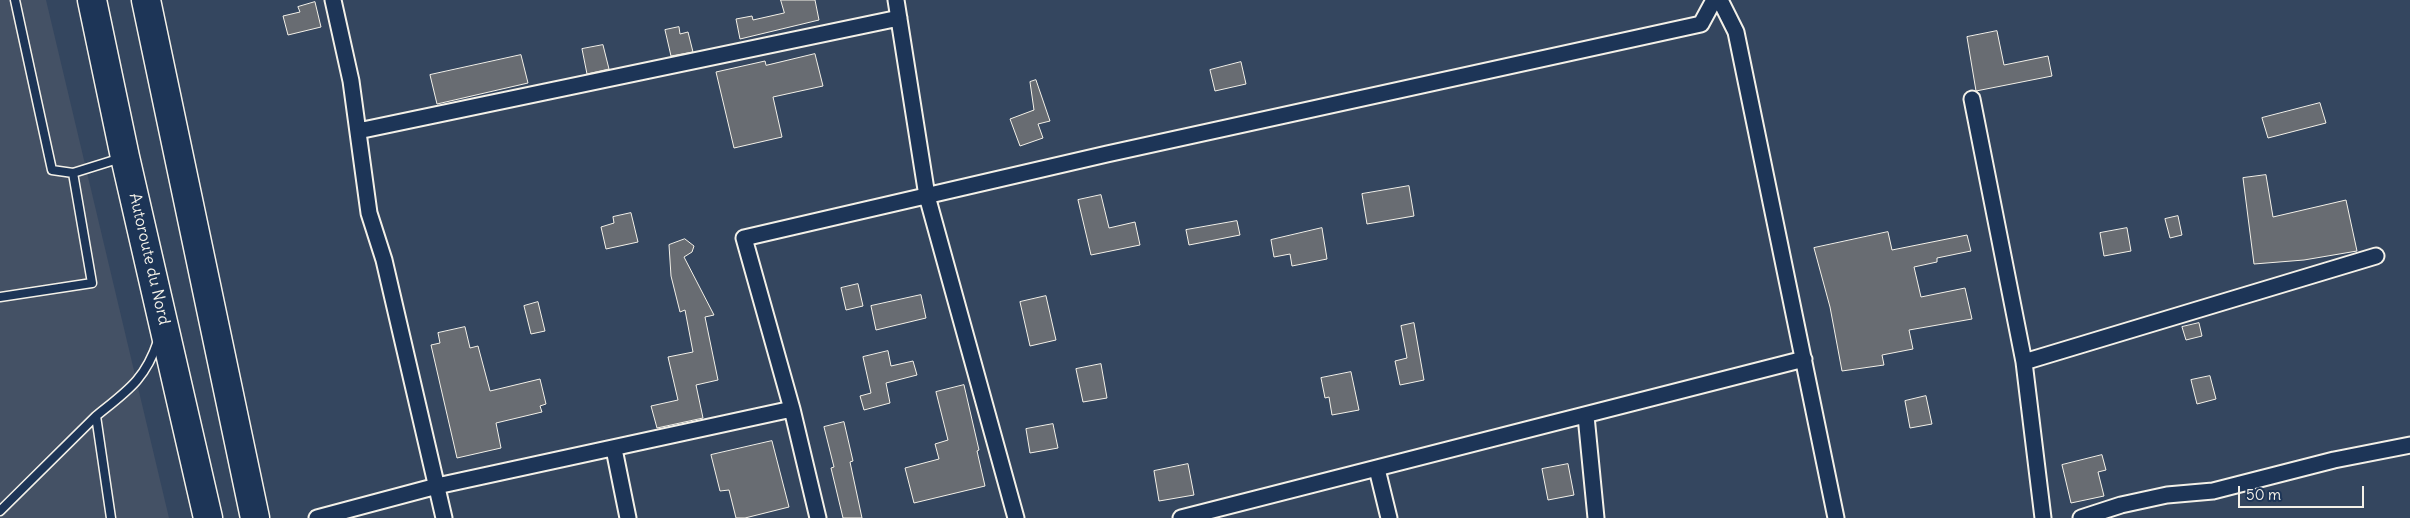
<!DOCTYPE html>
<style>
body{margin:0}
#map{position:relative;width:2410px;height:518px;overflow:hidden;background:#34465f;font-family:Delius,sans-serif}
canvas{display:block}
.scale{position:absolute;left:2238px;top:486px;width:126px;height:22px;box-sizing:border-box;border:2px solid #f4f1e8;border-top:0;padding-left:6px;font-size:15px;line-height:18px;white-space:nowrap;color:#f4f1e8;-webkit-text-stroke:4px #1d3557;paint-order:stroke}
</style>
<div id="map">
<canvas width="2410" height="518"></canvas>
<div class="scale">50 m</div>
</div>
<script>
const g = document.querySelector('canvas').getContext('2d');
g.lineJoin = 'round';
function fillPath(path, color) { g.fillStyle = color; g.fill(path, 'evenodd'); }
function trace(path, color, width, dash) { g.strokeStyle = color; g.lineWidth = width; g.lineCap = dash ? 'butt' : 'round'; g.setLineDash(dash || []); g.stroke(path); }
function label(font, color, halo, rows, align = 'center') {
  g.font = font + ' Delius,sans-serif'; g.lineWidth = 5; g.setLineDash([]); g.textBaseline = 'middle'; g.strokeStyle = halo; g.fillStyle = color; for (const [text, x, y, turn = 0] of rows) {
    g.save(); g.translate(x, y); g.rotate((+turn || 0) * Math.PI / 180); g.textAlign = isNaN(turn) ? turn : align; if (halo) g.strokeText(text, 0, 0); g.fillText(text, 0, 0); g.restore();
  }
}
fillPath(new Path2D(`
 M0,0H46L169,518H0Z`), '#445165');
const building = new Path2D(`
 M781,0H815L819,20L740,39L736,19L752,16L753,20L784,13Z
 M315,2L321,27L288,35L283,16L300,12L298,7Z
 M679,27L680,34L688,32L693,52L671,56L665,30Z
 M1997,31L2004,65L2048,56L2052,76L1976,91L1967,37Z
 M603,45L609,69L587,74L582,49Z
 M815,54L823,86L773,97L782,137L734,148L716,72L765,61L766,65Z
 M521,55L528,83L437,104L430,75Z
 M1241,62L1246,84L1215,91L1210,70Z
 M1036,80L1050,121L1038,124L1043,138L1020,146L1010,119L1034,110L1030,82Z
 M2320,103L2326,123L2268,138L2262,118Z
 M2266,175L2273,217L2346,200L2357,251L2304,260L2254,264L2243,178Z
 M1409,186L1414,216L1367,224L1362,194Z
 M1101,195L1109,228L1135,222L1140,245L1091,255L1078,200Z
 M631,213L638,242L606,249L601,227L614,223L613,217Z
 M2178,216L2182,235L2170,238L2165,219Z
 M1237,221L1240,235L1189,245L1186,230Z
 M1322,228L1327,259L1292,266L1290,254L1274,257L1271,240Z
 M2127,228L2131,251L2104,256L2100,233Z
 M1888,232L1892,250L1967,235L1971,251L1937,258V262L1914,267L1921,297L1965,288L1972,319L1909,330L1913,349L1882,355L1884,365L1842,371L1830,307L1814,248Z
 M685,239L694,246L692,252L684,257L714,315L705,317L718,380L696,385L703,418L657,428L651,406L678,400L668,357L693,352L685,310L680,312L671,276L669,245Z
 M858,284L863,306L846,310L841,288Z
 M921,295L926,318L876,330L871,306Z
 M1046,296L1056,340L1030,346L1020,302Z
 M538,302L545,331L531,334L524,306Z
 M1414,323L1424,380L1400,385L1395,361L1407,358L1401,326Z
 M2199,323L2202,336L2186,340L2182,327Z
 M465,327L470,348L478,346L490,391L540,379L546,404L540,406L542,412L496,423L501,448L457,458L431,345L440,343L438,333Z
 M888,351L891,366L913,361L917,375L886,383L890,403L864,410L860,396L871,393L863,357Z
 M1101,364L1107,398L1083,402L1076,369Z
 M1351,372L1359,410L1332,415L1329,397L1325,398L1321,378Z
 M2210,376L2216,399L2197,404L2191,380Z
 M964,385L979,450L977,451L985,486L914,503L905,468L939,459L935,444L948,440L936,392Z
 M1926,396L1932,424L1910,428L1905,401Z
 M844,422L853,461L850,462L862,518H843L831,468L834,467L824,427Z
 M1053,424L1058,448L1030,453L1026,429Z
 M772,441L789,507L745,518H736L729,490L720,491L711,455Z
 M2102,455L2106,470L2098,472L2104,496L2071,503L2062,465Z
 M1188,464L1194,495L1159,501L1154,471Z
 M1568,464L1574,495L1548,500L1542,469Z`);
fillPath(building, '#686c72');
trace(building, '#f4f1e8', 1);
const service = new Path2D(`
 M15,0L52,170L73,173
 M0,297L92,283L73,173L121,158
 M0,511L96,416
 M111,518L96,416C127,391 145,380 158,341`);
const minor = new Path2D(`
 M333,0L351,81L369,213L384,260L444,518
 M896,0L927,196L1016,518
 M1720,0L1736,32L1836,518
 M1972,99L2024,362L2043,518
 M358,131L899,18
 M2024,362L2376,256
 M1586,416L1596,518
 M614,449L628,518
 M1377,469L1389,518
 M317,518L437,486L792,409
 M818,518L792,409L744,238L1107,154L1701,24L1714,0
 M1181,518L1804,359
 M2081,518L2121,505L2167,495L2213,491L2334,460L2410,445`);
const motorway = new Path2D(`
 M92,0L125,157L208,518
 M146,0C181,173 220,345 255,518`);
trace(service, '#f4f1e8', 11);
trace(minor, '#f4f1e8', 19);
trace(motorway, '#f4f1e8', 31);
trace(service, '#1d3557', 8);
trace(minor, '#1d3557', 15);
trace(motorway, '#1d3557', 28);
label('16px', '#f4f1e8', '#1d3557', [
 ["Autoroute du Nord",149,259,77]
]);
</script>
